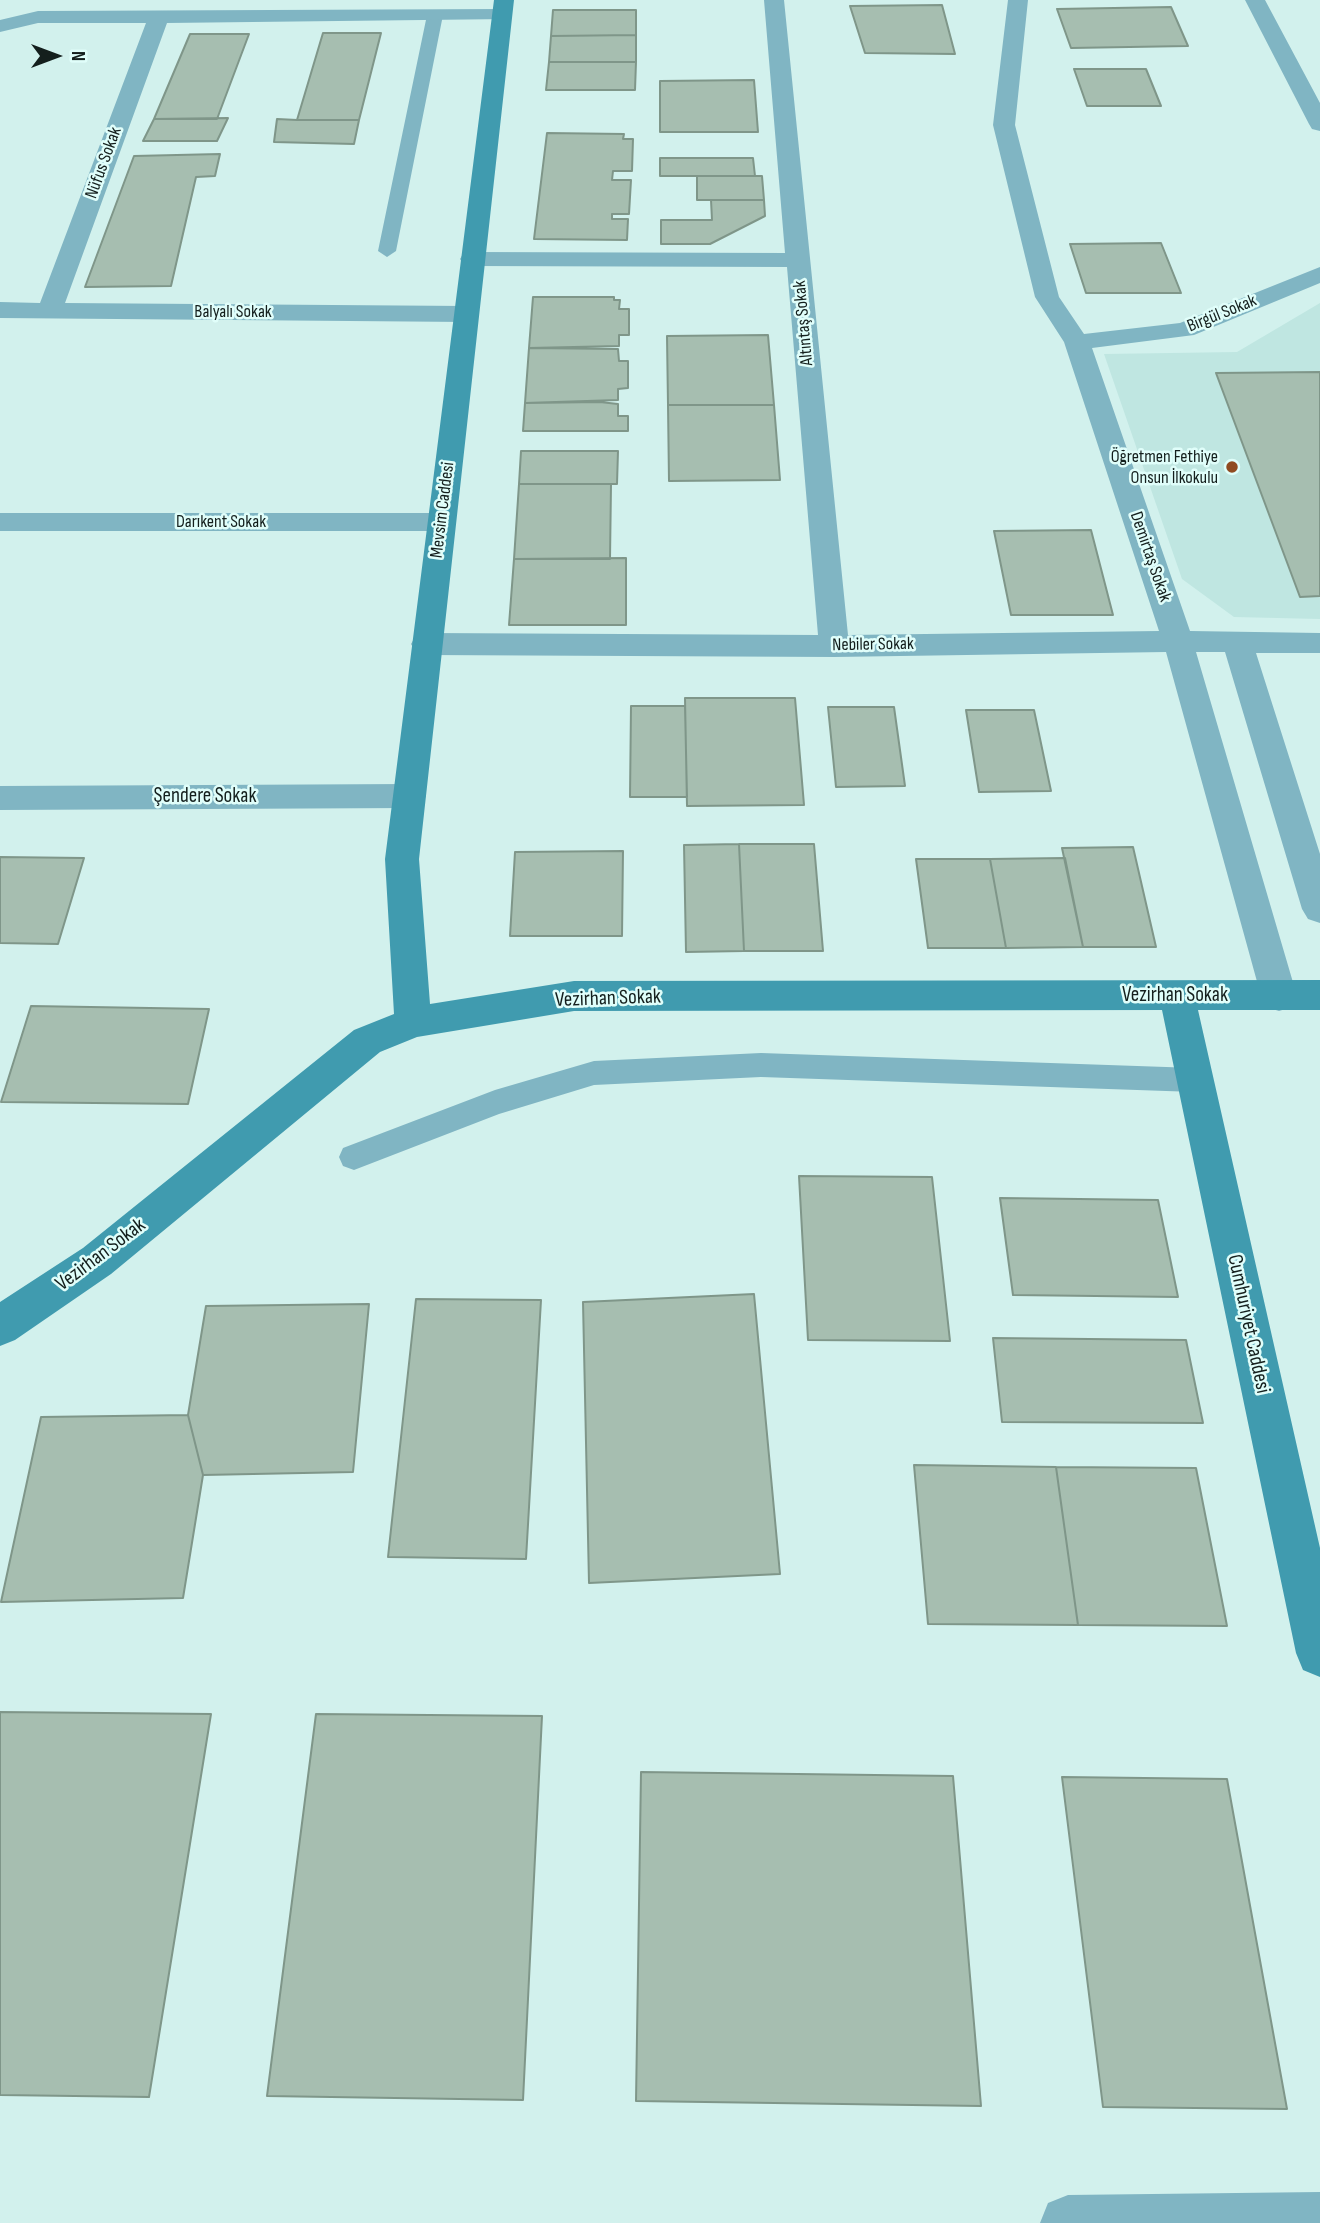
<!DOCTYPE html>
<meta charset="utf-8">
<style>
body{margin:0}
#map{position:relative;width:1320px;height:2223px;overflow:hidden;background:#d2f1ed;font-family:"Sofia Sans Condensed",sans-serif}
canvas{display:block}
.north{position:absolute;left:21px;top:21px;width:70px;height:70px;-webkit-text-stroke:5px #e0fefa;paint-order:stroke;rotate:90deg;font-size:19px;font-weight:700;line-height:28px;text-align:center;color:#141f1d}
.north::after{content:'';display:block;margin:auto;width:24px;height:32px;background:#141f1d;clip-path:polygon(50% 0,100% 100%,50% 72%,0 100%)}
</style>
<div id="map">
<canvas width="1320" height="2223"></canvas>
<div class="north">N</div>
</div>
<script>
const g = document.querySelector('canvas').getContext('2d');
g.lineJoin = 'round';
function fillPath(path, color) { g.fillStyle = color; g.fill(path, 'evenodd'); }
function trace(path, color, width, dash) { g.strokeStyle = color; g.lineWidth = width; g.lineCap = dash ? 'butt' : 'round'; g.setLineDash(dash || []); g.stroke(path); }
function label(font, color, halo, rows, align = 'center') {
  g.font = font + ' "Sofia Sans Condensed",sans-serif'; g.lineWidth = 5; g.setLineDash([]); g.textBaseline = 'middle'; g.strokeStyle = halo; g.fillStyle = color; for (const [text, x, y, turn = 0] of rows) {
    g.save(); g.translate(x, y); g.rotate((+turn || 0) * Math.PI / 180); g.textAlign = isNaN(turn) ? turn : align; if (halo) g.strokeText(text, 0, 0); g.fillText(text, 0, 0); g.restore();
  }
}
fillPath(new Path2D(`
 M1320,303V619L1234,617L1182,579L1104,354L1237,352Z`), '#bfe6e1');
const building = new Path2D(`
 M942,5L955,54L865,53L850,6Z
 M1171,7L1188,46L1071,48L1057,9Z
 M553,10H636V35L551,36Z
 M323,33H381L359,120H297Z
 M190,34H249L217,119H154Z
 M636,35V62H549L551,36Z
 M549,62H636L635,90H546Z
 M1074,69H1146L1161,106H1087Z
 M754,80L758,132H660V81Z
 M228,118L217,141H143L154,119Z
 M277,119L297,120H359L354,144L274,142Z
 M547,133L624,134L623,139H633L632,171H613L612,180H631L629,214H612V219H628L627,240L534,239Z
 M220,154L215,176L196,177L171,286L85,287L134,156Z
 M660,158H753L755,176H660Z
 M697,176H762L764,200H697Z
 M711,200H764L765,216L710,244H661V220H712Z
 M1161,243L1181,293H1086L1070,244Z
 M533,297H614V300H620L619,309H629V335H619V346L529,348Z
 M768,335L774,405H668L667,336Z
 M529,348L618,349L619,361H628V388L618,389V400L525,403Z
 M1320,372V596L1300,597L1216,373Z
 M600,402L618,404V416H628V431H523L525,403Z
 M668,405H774L780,480L669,481Z
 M521,451H618L617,484H519Z
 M519,484H611L610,559H514Z
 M1091,530L1113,615H1011L994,531Z
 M626,558V625H509L514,559Z
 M685,698H795L804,805L687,806Z
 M631,706H685L687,797H630Z
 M828,707H894L905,786L836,787Z
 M966,710H1034L1051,791L979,792Z
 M739,844L744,951L686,952L684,845Z
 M739,844H814L823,951H744Z
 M1133,847L1156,947H1083L1062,848Z
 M623,851L622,936H510L515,852Z
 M0,857L84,858L58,944L0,943Z
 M1065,858L1083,947L1006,948L990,859Z
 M916,859H990L1006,948H928Z
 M31,1006L209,1009L188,1104L1,1102Z
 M799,1176L932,1177L950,1341L808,1340Z
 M1000,1198L1158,1200L1178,1297L1013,1295Z
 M754,1294L780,1574L589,1583L583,1302Z
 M416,1299L541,1300L526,1559L388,1557Z
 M369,1304L353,1472L203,1475L188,1415L206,1306Z
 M993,1338L1186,1340L1203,1423L1002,1422Z
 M188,1415L203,1475L183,1598L1,1602L41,1417Z
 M914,1465L1056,1467L1078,1625L928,1624Z
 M1056,1467L1196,1468L1227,1626L1078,1625Z
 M0,1712L211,1714L149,2097L0,2095Z
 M316,1714L542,1716L523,2100L267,2096Z
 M641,1772L953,1776L981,2106L636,2101Z
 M1062,1777L1227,1779L1287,2109L1103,2107Z`);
fillPath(building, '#a6beb0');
trace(building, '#7f9689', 2);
fillPath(new Path2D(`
 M435,10L443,15L396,251L387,257L378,251L427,15Z
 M761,1053L1195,1068L1205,1071L1210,1080L1205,1089L1195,1092L761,1077L594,1085L499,1114L354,1170L343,1166L339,1157L343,1148L495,1090L594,1061Z`), '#80b5c3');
fillPath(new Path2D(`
 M764,0H784L848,635L1159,631L1064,342L1035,297L993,125L1008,0H1028L1015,125L1059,297L1084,334L1180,323L1320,267V283L1194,335L1092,348L1190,631L1320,633V653H1256L1320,854V923L1308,919L1302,909L1225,652H1196L1297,996L1292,1007L1279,1011L1266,1007L1261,996L1166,652L834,657L426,655L415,651L411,644L415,637L426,633L818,635L787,267L472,266L463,264L460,259L463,254L472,252L785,253Z
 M1245,0H1265L1320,103V131L1312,129L1309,124Z
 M502,9L509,11L512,15L509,19L167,23L65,303L466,306L475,309L479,314L475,319L466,322L0,318V302L40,303L146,23H38L0,32V20L38,11Z
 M0,513H441L451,516L455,522L451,528L441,531H0Z
 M409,784L421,787L426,796L421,805L409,808L0,810V786Z
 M1320,2192V2223H1040L1048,2203L1068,2195Z`), '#80b5c3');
fillPath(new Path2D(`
 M494,0H514L419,859L430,1004L574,981L1320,980V1010H1198L1320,1548V1677L1303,1670L1296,1653L1162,1010L574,1011L417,1037L380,1052L111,1274L15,1340L0,1346V1302L83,1248L354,1030L394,1014L385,859Z`), '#409baf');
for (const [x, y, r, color] of [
 [1232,467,7,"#904b21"]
]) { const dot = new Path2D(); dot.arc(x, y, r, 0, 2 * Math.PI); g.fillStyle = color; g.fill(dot); trace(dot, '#e0fefa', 2.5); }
label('18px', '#141f1d', '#e0fefa', [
 ["Nüfus Sokak",104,163,-70],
 ["Balyalı Sokak",233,312],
 ["Birgül Sokak",1222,314,-22],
 ["Altıntaş Sokak",804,323,-95],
 ["Mevsim Caddesi",443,510,-83],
 ["Darıkent Sokak",221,522],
 ["Demirtaş Sokak",1150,557,71],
 ["Nebiler Sokak",873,645,-1]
]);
label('18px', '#141f1d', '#e0fefa', [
 ["Öğretmen Fethiye",1218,457],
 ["Onsun İlkokulu",1218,478]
], 'right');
label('21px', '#141f1d', '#e0fefa', [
 ["Şendere Sokak",205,797],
 ["Vezirhan Sokak",1175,996],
 ["Vezirhan Sokak",608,999,-2],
 ["Vezirhan Sokak",101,1255,-37],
 ["Cumhuriyet Caddesi",1248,1324,78]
]);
</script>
